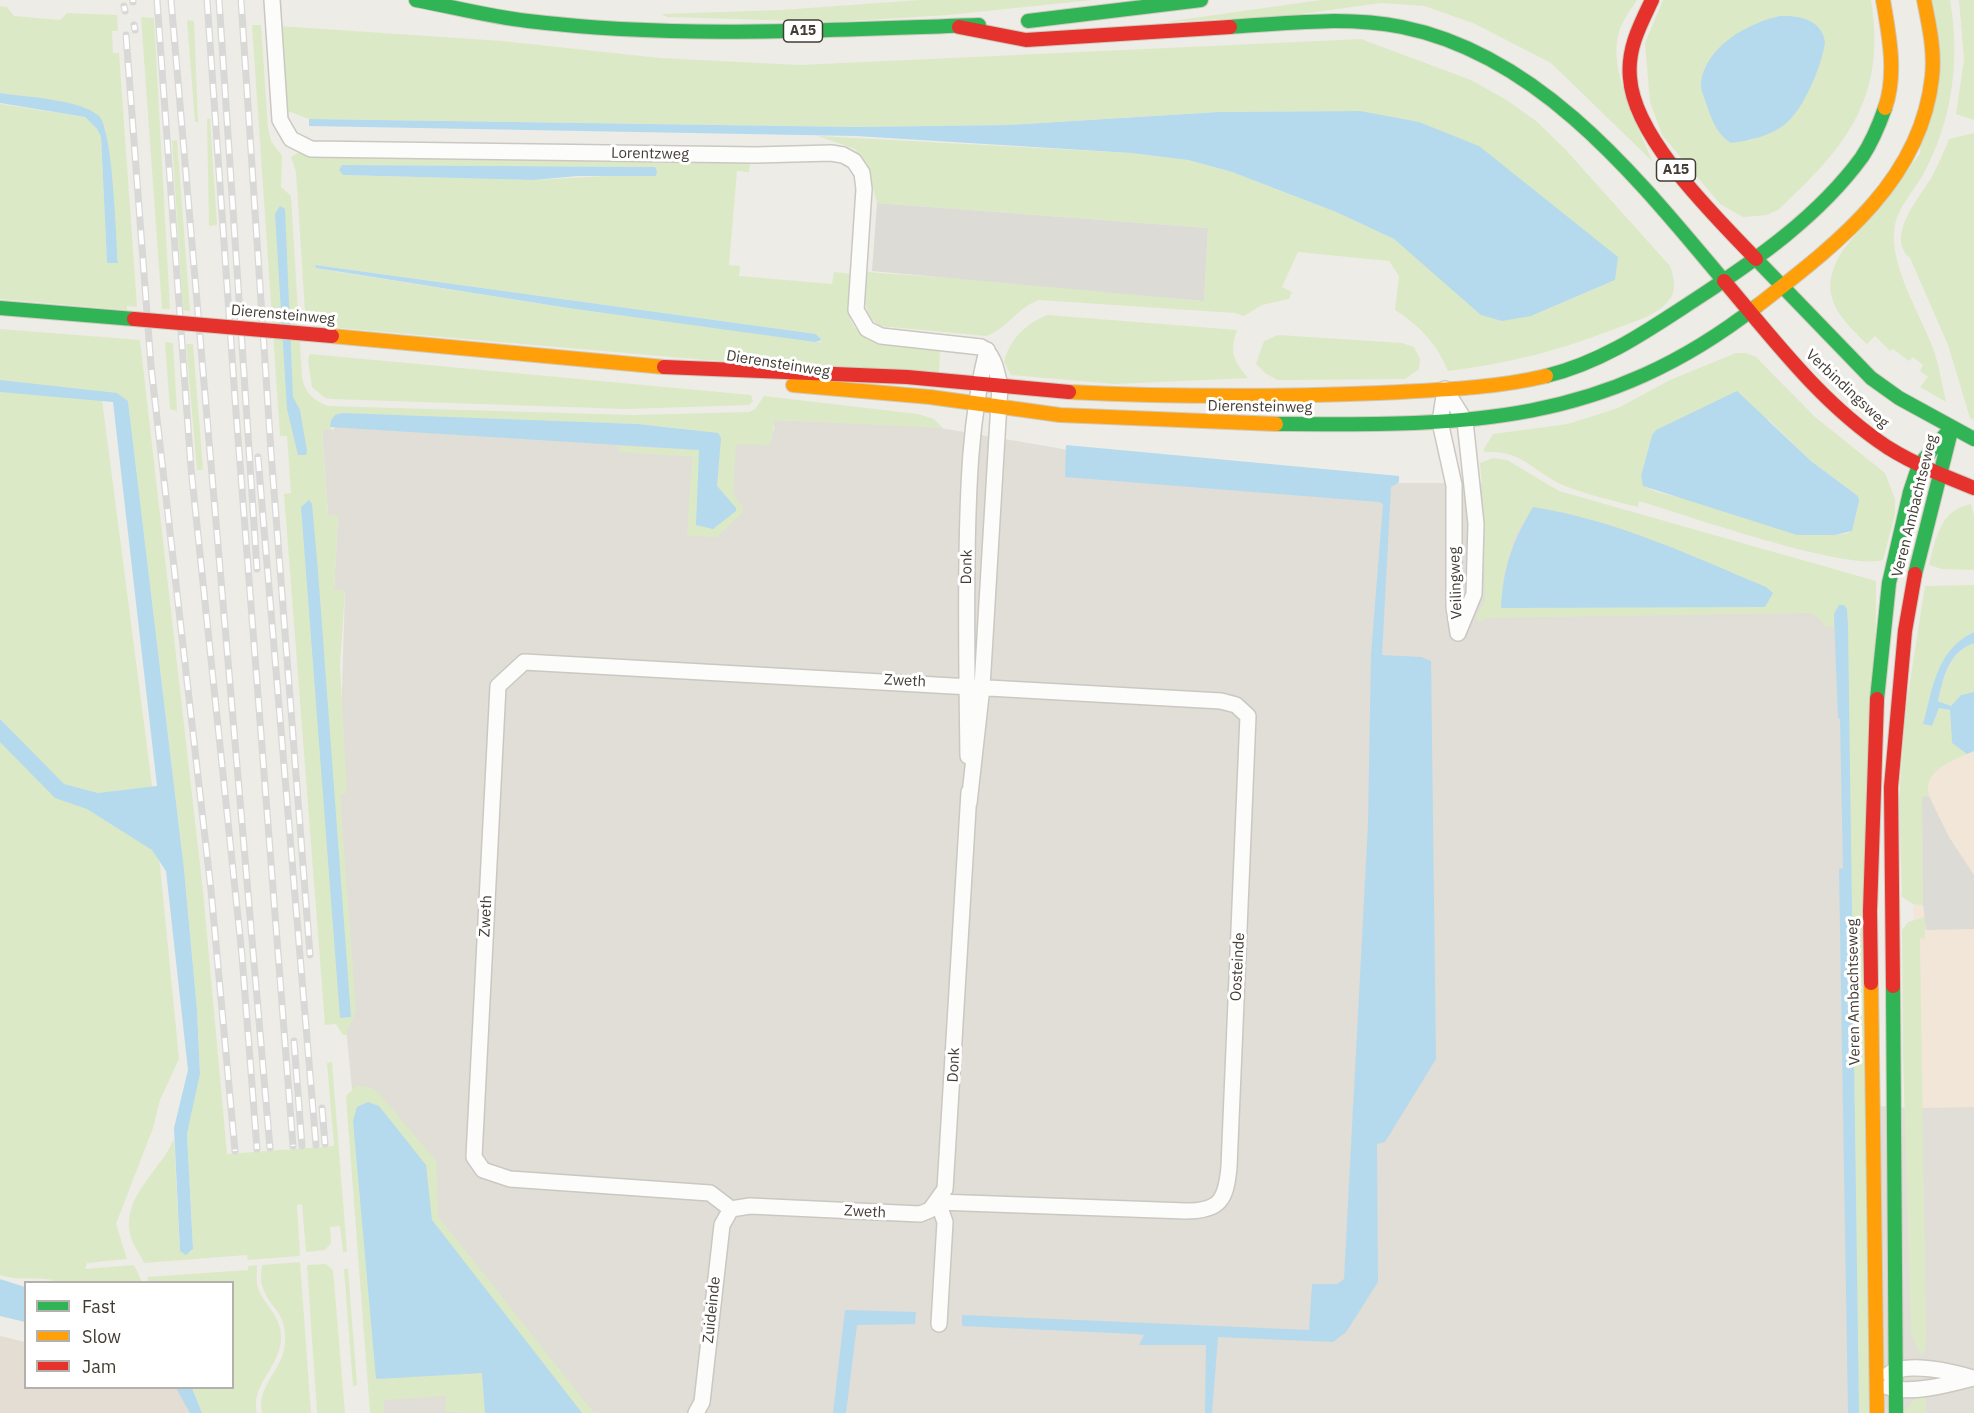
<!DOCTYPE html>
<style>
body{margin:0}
#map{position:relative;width:1974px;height:1413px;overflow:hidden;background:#eeece6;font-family:"IBM Plex Sans",sans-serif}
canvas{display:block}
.legend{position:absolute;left:24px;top:1281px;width:210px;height:108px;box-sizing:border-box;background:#fff;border:2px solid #b4b1ad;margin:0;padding:8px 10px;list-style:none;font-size:18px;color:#433c33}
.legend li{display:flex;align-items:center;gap:12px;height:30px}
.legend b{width:30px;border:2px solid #b4b1ad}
</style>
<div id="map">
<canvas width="1974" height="1413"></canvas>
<ul class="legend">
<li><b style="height:8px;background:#30b455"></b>Fast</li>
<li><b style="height:8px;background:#ff9f0a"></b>Slow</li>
<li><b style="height:8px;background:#e5322d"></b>Jam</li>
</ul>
</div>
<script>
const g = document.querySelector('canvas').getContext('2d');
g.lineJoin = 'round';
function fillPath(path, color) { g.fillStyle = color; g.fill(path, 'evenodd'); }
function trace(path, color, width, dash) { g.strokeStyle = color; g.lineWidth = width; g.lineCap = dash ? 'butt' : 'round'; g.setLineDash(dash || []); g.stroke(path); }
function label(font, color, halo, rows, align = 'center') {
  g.font = font + ' "IBM Plex Sans",sans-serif'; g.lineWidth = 6; g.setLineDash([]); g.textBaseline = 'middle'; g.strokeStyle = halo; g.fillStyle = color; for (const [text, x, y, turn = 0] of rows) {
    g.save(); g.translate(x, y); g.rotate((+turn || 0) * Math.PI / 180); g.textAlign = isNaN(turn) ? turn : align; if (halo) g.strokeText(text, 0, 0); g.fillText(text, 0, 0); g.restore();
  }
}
fillPath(new Path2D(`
 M0,1336L25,1342L26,1388H187L195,1413H0Z`), '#e3ddd3');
fillPath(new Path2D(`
 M1974,635V1107L1912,1108L1914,803Z`), '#f2e6d8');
fillPath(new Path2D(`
 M774,420L929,426L1086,453L1379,483H1493L1833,597L1849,625L1851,840L1846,1104L1912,1108L1974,1107V1413H384L346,1028L350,1026L339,794L345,591L334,590L338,517L328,515L322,429L333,430L336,424L774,431Z`), '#e1ddd7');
fillPath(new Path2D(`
 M920,0H1093L948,15L833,22L667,17L661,14L781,10Z
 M1321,0H1637C1631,9 1622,21 1619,32C1607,69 1639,127 1652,161L1551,63L1473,23L1424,6L1381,3L1286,16L1165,22Z
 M1663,0H1871C1887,99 1845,148 1778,210L1767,215L1743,217L1720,204L1662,135L1650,102L1645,43ZM1790,16L1803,99C1792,123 1772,130 1749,141L1704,69C1727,39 1750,19 1790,16Z
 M1932,0H1950C1960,58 1953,116 1926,169C1916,190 1895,208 1894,233C1892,270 1920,314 1933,348C1939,365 1942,384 1946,402L1920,387L1928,377L1920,371L1923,365L1913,357L1909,361L1893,349L1890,351L1875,336L1867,344C1836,314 1816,292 1843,250L1920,154Z
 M1959,0H1974V120L1956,114L1964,60Z
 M0,6L7,7L14,16L60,20L67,13L117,15L118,31H112L113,53H119L137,307L127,306V310L0,299V104L85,117L97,129L101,137L107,263L118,262L105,127L69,104L0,93Z
 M141,17L154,18L170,309H162Z
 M187,20L194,21L198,122H195Z
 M252,25H261L268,128L271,141L282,156L281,187L291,196L302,377C305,393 313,400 328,406L633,415L749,412L755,409L764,396L918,414L934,419L943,428L775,420L770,445L736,444L733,494L743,507V512L717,537L687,536L692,457L619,452V446L700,450L713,529L736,511V508L717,486L721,438L718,433L638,424L335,415L330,427L333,430H322L328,515L338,516L334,590L345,591L340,665L347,793L340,795L356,1011L350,1026L346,1028L347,1035H343L336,1024L325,1025L284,494L291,493L287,436H280Z
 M279,26L502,41L660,58L800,65L1361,39L1471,80L1505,99L1536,121L1565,149L1670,266C1673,275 1677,288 1671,297C1660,315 1636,321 1617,328C1559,351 1510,363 1448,371C1437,344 1420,326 1395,310L1399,276L1389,261L1298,252L1282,287L1292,292L1289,299L1262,305L1244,316L1235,313L1039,300C1018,307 1007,329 986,336L880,326C860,313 866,293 867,272L1049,285L1204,301L1208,228L877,203L867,165L855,149L818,136L1131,153L1188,160L1232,172L1336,212L1394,239L1427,266L1531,316L1615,280L1360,111L1219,112L1008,125L855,127L309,119L285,110Z
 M207,119H210L217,225L209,226Z
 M1974,133V420L1970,418L1948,345L1910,258C1885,237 1919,198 1931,178C1938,165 1944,152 1949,139Z
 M177,140L190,311L183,310L172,141Z
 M299,152L308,155L747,161L750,163L749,172L737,171L729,265L740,266L739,276L832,284L834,272L851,274C850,289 846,307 851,321C864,351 913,346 940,349L939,373L706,360L340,328L332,322L308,320L305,312L296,172L291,157ZM342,165L655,167L607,176L533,180L344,175ZM315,265L816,334L822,340L821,342L568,308L338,272L316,268Z
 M1048,315L1237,330C1229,352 1234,361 1248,378L1115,384L1011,375L1004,362C1009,340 1027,322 1048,315Z
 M0,329L140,340L203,891L227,1154L334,1146L327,1063L332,1062L347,1252H343L340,1226L330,1227L331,1243L325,1250L306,1252L302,1204L297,1205L300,1256L248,1260L247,1255L144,1263C140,1254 132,1244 130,1234C122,1196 161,1170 174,1139L180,1251L191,1252L193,1249L187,1134L200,1074L197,1010L184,869L128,401L101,392L152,785L179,1059L160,1100L153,1128L116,1224L127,1259L87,1263L85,1269L134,1265L142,1282H44L54,1280C36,1277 18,1281 0,1275Z
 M1278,335L1402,343L1414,347L1420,359L1419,369L1405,379L1277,380L1265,373L1256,364L1264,341Z
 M165,342L173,343L177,411L170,409Z
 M186,344H193L203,470H197Z
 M1736,353H1746L1756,357L1815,417L1885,473L1895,499V514L1883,560C1845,571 1686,515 1639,501L1638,507C1614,501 1588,495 1565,486C1532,472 1524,450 1484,452V449L1493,434L1568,424L1618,408L1670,380ZM1691,414L1769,420L1811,461L1858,496L1849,533L1835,535L1657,492L1644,486L1641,476L1652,435Z
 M310,354L751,395L753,401L749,405L627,409L332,399L325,398L312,387L308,360Z
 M1493,458L1507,460L1559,491L1876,581L1871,1413H1859L1847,610L1839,608L1834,614V627H1826L1818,617L1809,613L1487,618L1479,622L1476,618L1485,600L1484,513L1480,463ZM1534,507C1615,520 1690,555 1766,587L1503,580L1515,536Z
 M1971,504L1974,516V570L1942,569L1929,565C1936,538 1940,510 1971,504Z
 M1974,585V632C1940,648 1932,691 1923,724L1932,726L1939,708L1950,710L1952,743L1967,754C1948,763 1923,771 1929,796L1922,798L1923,905L1913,904L1902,897L1899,799L1906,707L1925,586Z
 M1974,643V692L1961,695L1951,706L1938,701C1944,677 1948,653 1974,643Z
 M1925,917V938L1920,939L1926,1337L1924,1353L1920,1354L1911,1334L1903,1056L1902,930L1908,922Z
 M356,1086L370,1087L379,1093L436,1161L438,1216L594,1413H582L431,1219L426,1165L376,1379L482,1373L485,1413L445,1412L446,1396L384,1400V1413H370L347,1110L346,1096Z
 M300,1262L311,1413H262C256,1386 283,1370 285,1343C287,1311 271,1311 263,1288C260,1281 261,1273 262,1265Z
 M326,1264L333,1270L345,1413H317L307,1265Z
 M257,1265C257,1273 256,1282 258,1288C265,1307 282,1316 281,1339C280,1367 250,1385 257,1413H202L192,1388H232V1282H149L147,1277L248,1270V1266Z
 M344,1269H348L357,1385L353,1386Z
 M1926,1394V1413H1903L1915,1398Z`), '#dce9c6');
fillPath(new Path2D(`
 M877,203L1208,228L1204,301L872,271Z
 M1929,796L1949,837L1974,875V929L1926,930L1923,905L1922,797Z`), '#dddbd6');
fillPath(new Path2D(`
 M1780,16C1800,15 1822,20 1825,42C1822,66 1803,111 1784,125C1770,136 1748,141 1731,143C1718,135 1713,123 1708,109C1706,101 1700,90 1701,82C1706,46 1748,23 1780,16Z
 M0,93C25,97 80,99 99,116C113,130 116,238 118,263H107L101,137L97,129L85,117L0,103Z
 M1360,111L1419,122L1479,146L1618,257L1615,280L1531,316L1502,321L1481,315L1394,239L1336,212L1232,172L1188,160L1131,153L856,136L309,126V119L855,127L1008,125L1219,112Z
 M342,165L655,167L657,171L656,176H578L533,180L343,175L339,170Z
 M280,206L285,209L293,397L300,410L307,451L306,455H298L287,409L275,214Z
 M315,265L816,334L822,340L815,342L568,308L316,268Z
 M0,380L117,393L128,401L184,869L197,1010L200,1074L187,1134L193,1249L186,1255L180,1251L174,1128L188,1070L166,871L152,850L87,809L55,798L0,742V719L64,784L98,793L157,786L113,402L0,392Z
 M1737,391L1811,461L1858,496L1859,501L1852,531L1835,535H1797L1643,486L1641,476L1652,435L1656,430Z
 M343,413L638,424L718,433L721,438L717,486L736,508V511L713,529L696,525L699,450L330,427L331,420L335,415Z
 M1066,445L1399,476V482L1391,487L1382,655L1421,657L1431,661L1436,1059L1385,1142L1377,1144L1378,1282L1346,1332L1333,1342L1218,1337L1212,1413H1205L1206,1345H1139L1144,1335L1135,1334L962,1326V1315L1309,1330L1312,1284H1337L1344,1279L1368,824L1371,654L1383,504L1379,502L1065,477Z
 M309,500L312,504L318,571L351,1017L340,1018L301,507Z
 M1533,507C1615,520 1690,555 1766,587L1773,593L1765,607L1501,608C1503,567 1513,541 1533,507Z
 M1839,605H1844L1847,609L1848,625L1859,1413H1848L1839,869L1843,868L1840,719L1838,718L1834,614Z
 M1974,632V643C1948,653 1944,676 1938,701L1951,706L1961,695L1974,692V751L1967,754L1952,743L1950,710L1939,708L1932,726L1923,724C1933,688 1936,650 1974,632Z
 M368,1102L379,1106L426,1165L432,1220L582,1413H485L482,1373L376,1379L353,1121L357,1107Z
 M0,1279L25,1287V1322L0,1316Z
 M845,1310L916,1312L915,1324L857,1325L846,1413H833Z
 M176,1388H192L202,1413H190Z`), '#b5daed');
const street = new Path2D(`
 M272,0L280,120L291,139L311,149L756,155L831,153L843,155L854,161L862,173L864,189L856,310L867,329L881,336L981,347C994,353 997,373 1000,386L982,687L969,803
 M1445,389L1465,421L1476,524L1474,594L1458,633
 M1445,389L1440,422L1454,485V607L1458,633
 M968,756C967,691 966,625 967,559C968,488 970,419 987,350
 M938,1202L945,1222L939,1324
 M731,1209L710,1193L510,1179L483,1170L474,1157L498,686L524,662L1221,701L1236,705L1248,716L1229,1167C1226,1200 1220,1211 1186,1211L938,1202
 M731,1209L750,1206L920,1214L930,1210L945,1189L969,792
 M1889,1374C1907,1361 1952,1372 1973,1378
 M1888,1387C1910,1395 1950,1384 1973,1378
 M696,1413L702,1402L722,1225L731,1209`);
const fast = new Path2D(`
 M416,0C453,7 491,17 528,21C678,39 829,30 979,25
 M1028,21L1201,0
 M1230,27C1286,23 1347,16 1402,27C1541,55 1638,179 1724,281
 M1756,259L1871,378L1899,398L1974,439
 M0,308L134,319
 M1546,376C1603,362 1647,331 1696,299C1756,260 1819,216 1862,157C1872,142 1879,125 1885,108
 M1276,424C1463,425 1600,428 1757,306
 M1915,574L1951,431
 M1877,699L1889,583L1910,492L1919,465L1951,428
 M1893,986L1896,1413`);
const slow = new Path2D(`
 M1883,0C1889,35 1897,74 1885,108
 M1757,306C1834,246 1921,182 1932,77C1935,51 1929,25 1924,0
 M332,336L664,367
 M793,385L930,397L1060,415L1276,424
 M1069,392C1172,397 1275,397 1379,393C1434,390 1492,389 1546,376
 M1871,983L1877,1413`);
const jam = new Path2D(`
 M1652,0C1640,25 1627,49 1630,78C1634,138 1715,216 1756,259
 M959,27L1026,40L1230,27
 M1724,281C1774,340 1822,404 1887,447C1914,464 1944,476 1974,488
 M664,367L907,377L1069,392
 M1871,983L1870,911L1877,699
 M1893,986L1891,787L1905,631L1915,574`);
trace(street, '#cbc8c2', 18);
trace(fast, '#cfcabe', 16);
trace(slow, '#cfcabe', 16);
trace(jam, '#cfcabe', 16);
trace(street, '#fcfcfb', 15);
trace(fast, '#30b455', 14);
trace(slow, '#ff9f0a', 14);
trace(jam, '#e5322d', 14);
const rail = new Path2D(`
 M133,0V2
 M157,0L191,468L242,956L257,1149
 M171,0L270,1148
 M207,0L235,399L293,1146
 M219,0L257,569
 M241,0L271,452L310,955
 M124,6L125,11
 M134,25L135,30
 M126,35L151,366L211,890L235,1151
 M258,457L316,1145
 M294,1041L302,1146
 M322,1108L325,1144`);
trace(rail, '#d8d8d7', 7);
trace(rail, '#fff', 4.5, [14]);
const jamBridge = new Path2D(`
 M134,319L332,336`);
trace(jamBridge, '#cfcabe', 16, []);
trace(jamBridge, '#e5322d', 14);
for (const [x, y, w] of [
 [803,31,39],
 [1676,170,39]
]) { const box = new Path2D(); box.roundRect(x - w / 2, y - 11, w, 22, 4.5); g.fillStyle = '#fff'; g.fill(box); trace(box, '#433c33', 1.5); }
label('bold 14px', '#433c33', null, [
 ["A15",803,31],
 ["A15",1676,170]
]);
label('15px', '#433c33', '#fff', [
 ["Lorentzweg",650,154,1],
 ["Dierensteinweg",283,315,5],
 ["Dierensteinweg",778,364,9],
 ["Verbindingsweg",1847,389,43],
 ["Dierensteinweg",1260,407,1],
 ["Veren Ambachtseweg",1915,506,-76],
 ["Donk",967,567,-89],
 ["Veilingweg",1456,583,-92],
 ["Zweth",905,681,3],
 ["Zweth",486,916,-87],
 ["Oosteinde",1238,967,-87],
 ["Veren Ambachtseweg",1854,992,-91],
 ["Donk",954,1065,-87],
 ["Zweth",865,1212,3],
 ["Zuideinde",712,1310,-84]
]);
</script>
